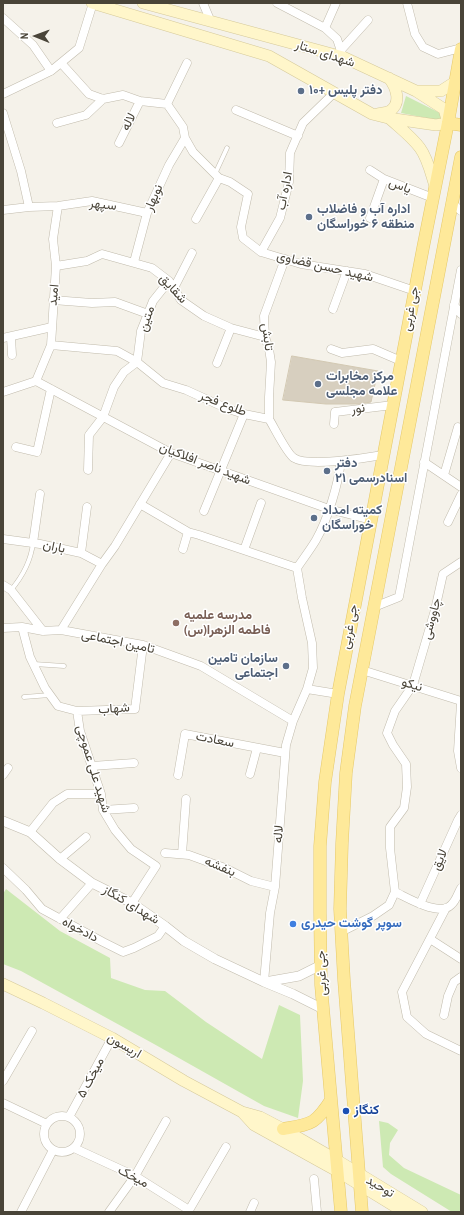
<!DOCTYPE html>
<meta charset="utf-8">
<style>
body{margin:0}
#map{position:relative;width:464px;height:1215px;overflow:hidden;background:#f5f2ea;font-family:"Archivo Narrow",sans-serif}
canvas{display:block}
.frame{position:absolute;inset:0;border:4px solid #494438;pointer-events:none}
.north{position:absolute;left:16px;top:16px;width:40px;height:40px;-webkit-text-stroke:3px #fff;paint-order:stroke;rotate:271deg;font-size:11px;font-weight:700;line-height:16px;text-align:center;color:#494438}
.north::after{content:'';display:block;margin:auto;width:14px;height:18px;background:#494438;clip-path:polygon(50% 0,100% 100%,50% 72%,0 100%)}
</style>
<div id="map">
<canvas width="464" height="1215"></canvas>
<div class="frame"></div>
<div class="north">N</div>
</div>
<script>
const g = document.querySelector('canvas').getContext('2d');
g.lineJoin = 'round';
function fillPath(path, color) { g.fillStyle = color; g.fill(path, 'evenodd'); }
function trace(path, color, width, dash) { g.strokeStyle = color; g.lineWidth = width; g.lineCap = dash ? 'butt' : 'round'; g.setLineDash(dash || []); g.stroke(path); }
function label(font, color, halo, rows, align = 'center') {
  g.font = font + ' "Archivo Narrow",Vazirmatn,sans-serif'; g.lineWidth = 3; g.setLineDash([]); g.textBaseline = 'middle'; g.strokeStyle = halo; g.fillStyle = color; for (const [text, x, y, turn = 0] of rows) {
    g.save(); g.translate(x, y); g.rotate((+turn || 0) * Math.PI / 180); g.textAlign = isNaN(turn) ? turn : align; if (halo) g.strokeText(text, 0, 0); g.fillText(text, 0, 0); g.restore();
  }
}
fillPath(new Path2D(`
 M406,96L440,113L443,118L437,120L401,113Z
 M6,889L60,931L110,958L111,978L145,990L165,991L206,1022L262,1059L279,1005L300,1015L303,1081L298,1118L264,1106L154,1044L21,971L3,964V894Z
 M379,1121L388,1123L398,1130L390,1143L389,1155L404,1168L461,1195V1212H452L391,1174L383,1167Z`), '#cde9b3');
const building = new Path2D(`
 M292,356L378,371L371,402L359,404H326L283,400Z`);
fillPath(building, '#d7cfbf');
trace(building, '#d2c8b2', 1);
const service = new Path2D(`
 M215,174L227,148
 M11,590C22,577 31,560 33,543
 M34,664L64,666
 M24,697L50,695`);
const minor = new Path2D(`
 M203,3L211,22
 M277,3L325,28L337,39L343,57
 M407,3L415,34L423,47L438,54L461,48
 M3,18L33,45L51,71
 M325,28L336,3
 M340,51L368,20
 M61,63L89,94L103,99L123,95L140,101L167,104L183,127L185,138L193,152L219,178L230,182L248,194L241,227L243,238L261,252L301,264L365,274L415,291
 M3,94L51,71L79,48L93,3
 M167,104L187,63
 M236,110L298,136
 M3,113L21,171L29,207
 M57,123L86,115L103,99
 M119,143L140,101
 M370,170L384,179
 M452,203L461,211
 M3,210L29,207L58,206L92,201L147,213
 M370,218L384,179L433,198
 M196,219L219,178
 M261,252L280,218L289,182L290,153L303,123L334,93
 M134,262L147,213L169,165L185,138
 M56,266L87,261L102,254L152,268L169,281L181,300L204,316L231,328L265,337
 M174,288L192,253
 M53,300L92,303L115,302L148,314
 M454,305L461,314
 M333,309L347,271
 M11,337L12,355
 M3,338L52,327
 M51,345L117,351L137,362L163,383L186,390L228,409L244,414L269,419C274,427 287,454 294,458C308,467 366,458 383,455
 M331,349L342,353L373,349L401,361
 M217,363L231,328
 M36,381L51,345L56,266L53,239L58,206
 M3,392L36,381L171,453L329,509L371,520
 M269,419V397L271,362L269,349L265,337L264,316L285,259
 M334,424L335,412L393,405
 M16,447L37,452L51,389
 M424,462L461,487
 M88,470L89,435L103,417L114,387L124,372L137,362L141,331L153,301L169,281
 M444,475L458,427
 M140,504L188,532L199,535L297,568
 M204,511L244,414
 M448,522L461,495
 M3,539L40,544L81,553L102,564
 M33,543L40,494
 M183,549L188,532
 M244,550L261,503
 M81,553L87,507
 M3,585L11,590L43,631
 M374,607L399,597L461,270
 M22,627L30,657L45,688L58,706L77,711L80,731L101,794L103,810L115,830L131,849L156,866L132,903
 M3,628L22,627L43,631L61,630L143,645L201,666L293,721
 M61,630L102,564L115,546L171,453
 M362,670L461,701
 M307,689L338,694
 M461,703L458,751L461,768
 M77,711L135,709L143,645
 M92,766L134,763
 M250,774L257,748
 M3,775L8,768
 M178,775L185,734L285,753
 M103,810L134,808
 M30,832L53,803L67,794H101
 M165,853L189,855L225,868L251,881L275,887
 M182,854L186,799
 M60,859L86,837
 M3,868L26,890L42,909L103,942L123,952L134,948L158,936L165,926
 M395,892C408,898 439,917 451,905C456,901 458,893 461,888
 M420,904L458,820L461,815
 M446,908L402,992L407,1017L426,1034L461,1051
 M60,919L92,883
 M341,932L373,916L389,905L395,892L390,848V827L404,808L407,787L406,764L393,745L387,733L395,711L413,685L435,610L443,574L461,562
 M430,939L461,959
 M264,982L270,913L275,887L286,745L293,721L307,689L313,668L312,643L302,598L297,568C303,559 310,550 316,540C328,519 338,485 341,461
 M444,1015L448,996L454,982L461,977
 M3,1081L32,1031
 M3,1103L47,1124
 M44 1134a18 18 0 1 1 36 0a18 18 0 1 1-36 0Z
 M69,1117L112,1038
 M74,1148L135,1176L189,1210
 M314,1179L317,1212
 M21,1212L53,1150
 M109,1212L135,1176L166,1121
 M188,1212L226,1147
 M250,1212L254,1203`);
const tertiary = new Path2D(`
 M3,821L30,832L60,859L92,883L132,903L165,926L184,941L215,959L264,982L293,994L323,1009
 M265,982L299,976L321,965`);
const secondary = new Path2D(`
 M92,3L269,56L372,114L388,118L436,125L448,123L444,109L416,91L343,57L143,3
 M416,91H441L455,82
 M377,114C381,113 386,113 390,111C402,103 396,87 389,78
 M389,118C400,128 412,137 420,148C428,159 431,174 435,186
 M3,984L43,1003L112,1038L184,1081L242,1112L260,1117L283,1129L335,1159L422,1212
 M243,1113L254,1125L337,1171L404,1212`);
const primary = new Path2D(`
 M448,123L461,125
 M283,1129C311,1124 315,1125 331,1100
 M341,1212L321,985L320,912V846L325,782L338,694L423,248L448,123L461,49
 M362,1212L344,980L340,909L342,843L346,773L355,706L461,157`);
trace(service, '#c1bbac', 5);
trace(minor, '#c1bbac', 9);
trace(tertiary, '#c1bbac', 10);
trace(secondary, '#d5c99a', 12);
trace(primary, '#e5c868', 13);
trace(service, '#fff', 4);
trace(minor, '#fff', 8);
trace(tertiary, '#fff', 9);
trace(secondary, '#fff6ca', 11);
trace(primary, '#fee99a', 12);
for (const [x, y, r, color] of [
 [301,91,4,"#5c6f8a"],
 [309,217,4,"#5c6f8a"],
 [318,384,4,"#5c6f8a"],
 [327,471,4,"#5c6f8a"],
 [314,518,4,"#5c6f8a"],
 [176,623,4,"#8d6e63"],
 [286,666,4,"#5c6f8a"],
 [293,924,4,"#3f7fe0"],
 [346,1111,4,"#1a4fb4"]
]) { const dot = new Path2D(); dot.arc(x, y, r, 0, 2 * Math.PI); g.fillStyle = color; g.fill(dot); trace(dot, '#fff', 1.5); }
label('13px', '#494438', '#fff', [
 ["شهدای ستار",325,54,18],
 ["لاله",129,122,-63],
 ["یاس",400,186,21],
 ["اداره آب",285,191,-79],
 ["نوبهار",154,198,-67],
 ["سپهر",103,205,7],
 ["شهید حسن قضاوی",325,267,13],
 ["شقایق",173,289,47],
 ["امید",54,295,-85],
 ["جی غربی",411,309,-79],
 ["متین",147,319,-71],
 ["تابش",267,337,82],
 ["طلوع فجر",223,404,21],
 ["نور",358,409,-7],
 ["شهید ناصر افلاکیان",205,464,21],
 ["باران",54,547,12],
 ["چاووشی",432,619,-75],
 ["جی غربی",350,627,-79],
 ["تامین اجتماعی",118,642,12],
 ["نیکو",412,685,17],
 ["شهاب",114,709,-4],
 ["سعادت",215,740,11],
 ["شهید علی عموچی",93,769,73],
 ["لاله",279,834,-86],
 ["لایق",440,860,-66],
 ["بنفشه",220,867,23],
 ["شهدای کنگاز",131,905,31],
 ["دادخواه",80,930,28],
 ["جی غربی",322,973,-92],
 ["اریسون",124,1046,30],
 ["میخک ۵",91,1078,-62],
 ["میخک",133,1177,28],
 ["توحید",380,1187,31]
]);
label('bold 13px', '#4e5e75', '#fff', [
 ["دفتر پلیس +۱۰",309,91],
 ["اداره آب و فاضلاب",317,210],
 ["منطقه ۶ خوراسگان",317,225],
 ["مرکز مخابرات",326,377],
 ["علامه مجلسی",326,392],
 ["دفتر",335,464],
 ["اسنادرسمی ۲۱",335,479],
 ["کمیته امداد",322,511],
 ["خوراسگان",322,526],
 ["سازمان تامین",278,659,"right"],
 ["اجتماعی",278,674,"right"]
], 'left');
label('bold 13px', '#785e54', '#fff', [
 ["مدرسه علمیه",184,616],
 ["فاطمه الزهرا(س)",184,631]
], 'left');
label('bold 13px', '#366cbe', '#fff', [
 ["سوپر گوشت حیدری",301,924]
], 'left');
label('bold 13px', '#164399', '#fff', [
 ["کنگاز",354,1111]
], 'left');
</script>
